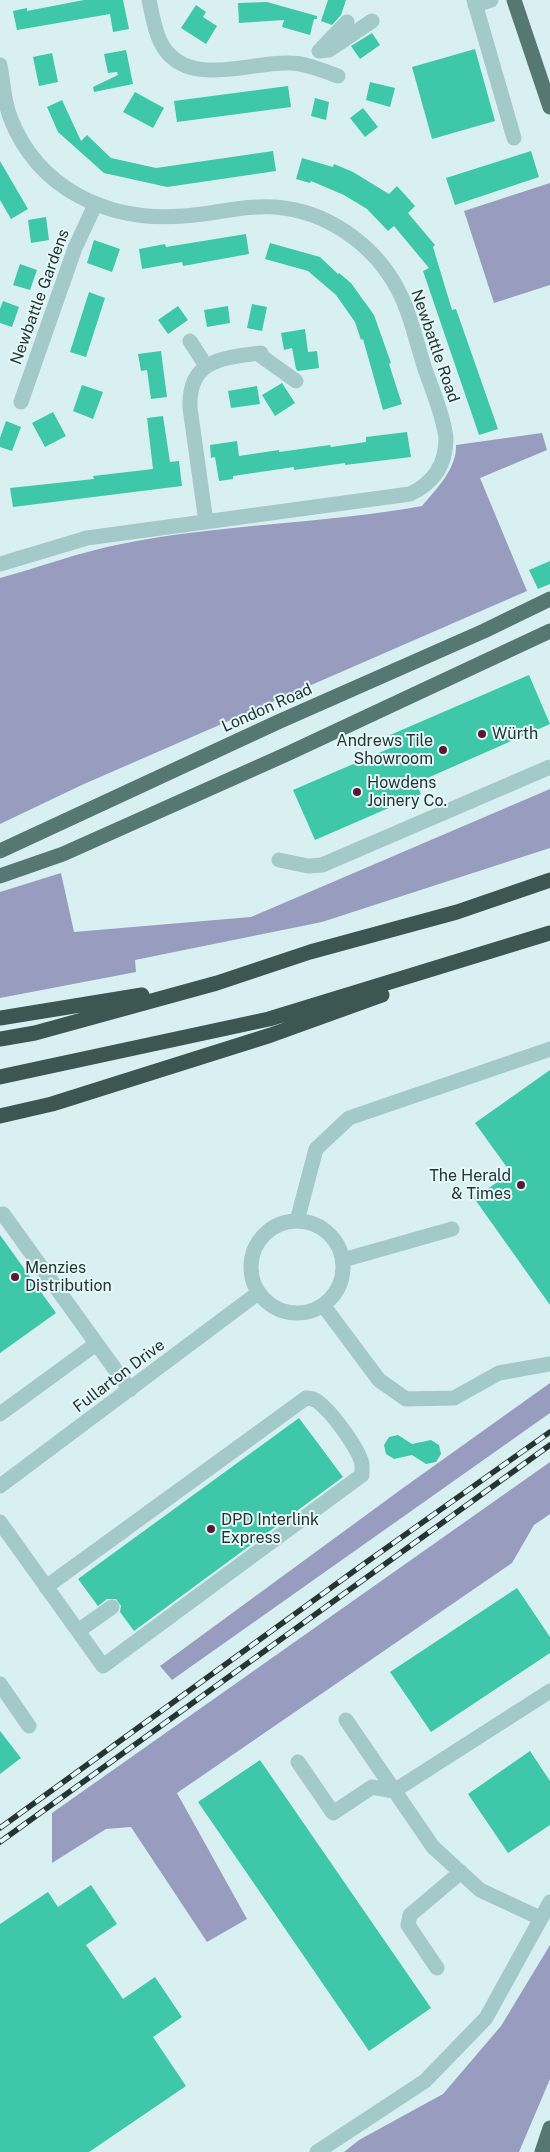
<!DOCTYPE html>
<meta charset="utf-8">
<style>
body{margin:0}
canvas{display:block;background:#d8f0f1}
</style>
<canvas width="550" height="2152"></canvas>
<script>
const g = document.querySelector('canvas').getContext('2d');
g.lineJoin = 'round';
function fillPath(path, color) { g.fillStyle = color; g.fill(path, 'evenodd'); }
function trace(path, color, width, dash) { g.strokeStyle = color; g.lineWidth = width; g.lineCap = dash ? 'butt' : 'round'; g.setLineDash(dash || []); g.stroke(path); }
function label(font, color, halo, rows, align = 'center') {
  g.font = font + ' "Public Sans",sans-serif'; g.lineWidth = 4; g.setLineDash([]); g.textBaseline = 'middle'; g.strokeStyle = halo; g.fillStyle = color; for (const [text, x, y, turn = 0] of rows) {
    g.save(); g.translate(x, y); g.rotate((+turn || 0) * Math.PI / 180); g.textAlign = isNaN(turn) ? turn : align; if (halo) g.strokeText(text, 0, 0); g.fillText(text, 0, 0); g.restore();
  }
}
fillPath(new Path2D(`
 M550,183V285L494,303L464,211Z
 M542,433L547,450L480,478L527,591L84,784L0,824V578C40,567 80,552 121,544C220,524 322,524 422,506C436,489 457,469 456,445Z
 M550,789V848L322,922L135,960L136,972L0,998V892L61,873L74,932L251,917Z
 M550,1383V1413L172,1680L160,1666L403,1488Z
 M550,1462V1514L534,1525L512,1563L177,1793L247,1919L207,1942L131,1827L106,1829L52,1863V1813Z
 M550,1945V2079L519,2152H344L359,2140L443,2094L501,2026Z`), '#989dc0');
fillPath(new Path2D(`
 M84,0H123L129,29L113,32L110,14L17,30L13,11L27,8V11Z
 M328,0H346L341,15L332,25L321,21Z
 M267,2L317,16V19H314L310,35L282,27L284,20L239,23L238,3Z
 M196,5L206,12L203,17L217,26L206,44L181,28Z
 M372,33L380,45L360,59L351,46Z
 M475,49L495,121L432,139L412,67Z
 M126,50L133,84L94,92L93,87L118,75L117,72L108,73L104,54Z
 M52,53L58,82L39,86L33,57Z
 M370,82L395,88L390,107L366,100Z
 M288,86L291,107L177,122L174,101Z
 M135,92L164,108L153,128L123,112Z
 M315,98L329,102L326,120L311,116Z
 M62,100L81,141L87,135L111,158L156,168L273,151L276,171L167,187L104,173L58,132L47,107Z
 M363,108L378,127L365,137L350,118Z
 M531,151L539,177L455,205L446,178Z
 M302,158L333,167L334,164L353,172L389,194L397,186L415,206L408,213L435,245L433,247L452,310L456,309L498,429L479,435L423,271L429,268L394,226L388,231L367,209L344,195L311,181L310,183L296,179Z
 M0,161L28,209L11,219L0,200Z
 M46,217L49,240L31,243L28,220Z
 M246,234L249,254L183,266L182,262L142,269L139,249L165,244L166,247Z
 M94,240L120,249L112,272L87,263Z
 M270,243L320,257L338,274L339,273L351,283L374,315L391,363L389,364L402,404L383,410L363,339L361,340L355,322L336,295L308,271L265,259Z
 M20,264L37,270L30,290L13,285Z
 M89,292L105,298L86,357L70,352Z
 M3,301L19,307L12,327L0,323V309Z
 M252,304L267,307L262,331L247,328Z
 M178,306L188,320L168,334L158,320Z
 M228,306L230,323L207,327L204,310Z
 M305,329L308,352L317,351L319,368L298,371L296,369L292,348L284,350L281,333Z
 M161,351L167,397L151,399L147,370L141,371L138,354Z
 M282,383L295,403L275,416L262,395Z
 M82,385L103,392L93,419L73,411Z
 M257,386L260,404L231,408L228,391Z
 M53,412L66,436L45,447L32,423Z
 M163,416L170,462L179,461L182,486L13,507L10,488L94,479L93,476L153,469L147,418Z
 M6,421L21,427L12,451L0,447V438Z
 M407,432L411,457L345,465V463L294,470V467L233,476V479L219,481L215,457L211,458L210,445L237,441L239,456L279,450V452L330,445L331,447L366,442V437Z
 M550,561V584L538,589L529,570Z
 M529,675L550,724L416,783L421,794L315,840L293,790L395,746L390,735Z
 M550,1070V1305L474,1198L511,1173L475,1123Z
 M0,1235L56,1313L0,1353Z
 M299,1418L343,1477L134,1631L120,1612L121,1606L116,1599H107L98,1606L78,1579Z
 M398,1435L412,1444L431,1440L439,1445L441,1454L436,1462L426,1464L412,1455L394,1459L386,1454L384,1445L389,1437Z
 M517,1588L550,1637V1653L431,1732L390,1672Z
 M0,1731L21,1758L0,1774Z
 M530,1751L550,1781V1825L508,1853L468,1794Z
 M260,1760L431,2008L369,2051L198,1802Z
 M91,1885L117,1924L86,1945L123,1999L155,1977L182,2017L153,2037L186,2086L89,2152H0V1924L48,1892L58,1907Z`), '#3ec8a9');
trace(new Path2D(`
 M149,0C152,13 154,28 160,41C184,91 249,61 290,63C307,63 323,71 338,76
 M474,0L514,138
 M475,5L491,0
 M322,48L347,22
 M319,51L329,50L372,21
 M0,65C3,82 4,101 10,117C38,190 109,222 183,216C217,214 250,203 284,208C335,215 381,251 402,298C412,320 417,344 424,366C432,390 443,414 446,438C446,465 434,483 410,494L87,538L0,564
 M190,341L206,366
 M21,402L75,248L95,205
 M206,522L190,408C188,359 223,358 261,353V356L296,381
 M279,860L308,866L322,865L550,767
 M0,1216L3,1214L130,1390
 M251 1267a46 46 0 1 1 92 0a46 46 0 1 1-92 0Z
 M297,1221L316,1149L349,1118L550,1049
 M343,1260L452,1229
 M323,1305L379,1380L406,1399L454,1398L499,1373L550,1364
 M0,1414L96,1344
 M0,1486L258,1293
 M0,1522L103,1666L362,1475C362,1472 362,1467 362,1464C358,1447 331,1411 317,1401C314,1399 309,1398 306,1398L46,1587
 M78,1631L112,1607
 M0,1684L29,1726
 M346,1720L433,1847L480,1890L540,1918
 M298,1762L333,1813L372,1787L394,1791L550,1691
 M437,1968L408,1925L410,1915L461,1872
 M317,2152L425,2081L486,2018L550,1902`), '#a4c9c9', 15);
trace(new Path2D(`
 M514,0L550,107
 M0,851L278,722L484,631L550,599
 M0,876L63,854L287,754L550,631
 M542,2152L550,2128`), '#567772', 15);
trace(new Path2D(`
 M0,1018L142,995
 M0,1039L35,1033L217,983L310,952L457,912L550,880
 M0,1077L269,1019L550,933
 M0,1116L52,1104L271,1035L382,995`), '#3c5652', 15);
const rail = new Path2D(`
 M0,1828L361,1566L550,1432
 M0,1842L550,1445`);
trace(rail, '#263432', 5.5);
trace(rail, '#e4f8f9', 4, [11]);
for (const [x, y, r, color] of [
 [482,734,5,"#561b33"],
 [443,750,5,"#561b33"],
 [357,792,5,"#561b33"],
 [521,1185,5,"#561b33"],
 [15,1277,5,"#561b33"],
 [211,1529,5,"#561b33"]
]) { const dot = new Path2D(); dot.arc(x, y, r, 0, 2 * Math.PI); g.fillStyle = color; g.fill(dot); trace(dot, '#e4f8f9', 2); }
label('16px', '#263432', '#e4f8f9', [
 ["Newbattle Gardens",40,297,-70],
 ["Newbattle Road",435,346,71],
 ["London Road",267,708,-24],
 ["Fullarton Drive",119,1376,-37]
]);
label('16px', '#263432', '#e4f8f9', [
 ["Würth",492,734],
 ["Andrews Tile",433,741,"right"],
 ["Showroom",433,759,"right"],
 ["Howdens",367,783],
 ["Joinery Co.",367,801],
 ["The Herald",511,1176,"right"],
 ["& Times",511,1194,"right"],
 ["Menzies",25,1268],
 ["Distribution",25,1286],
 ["DPD Interlink",221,1520],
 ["Express",221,1538]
], 'left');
</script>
